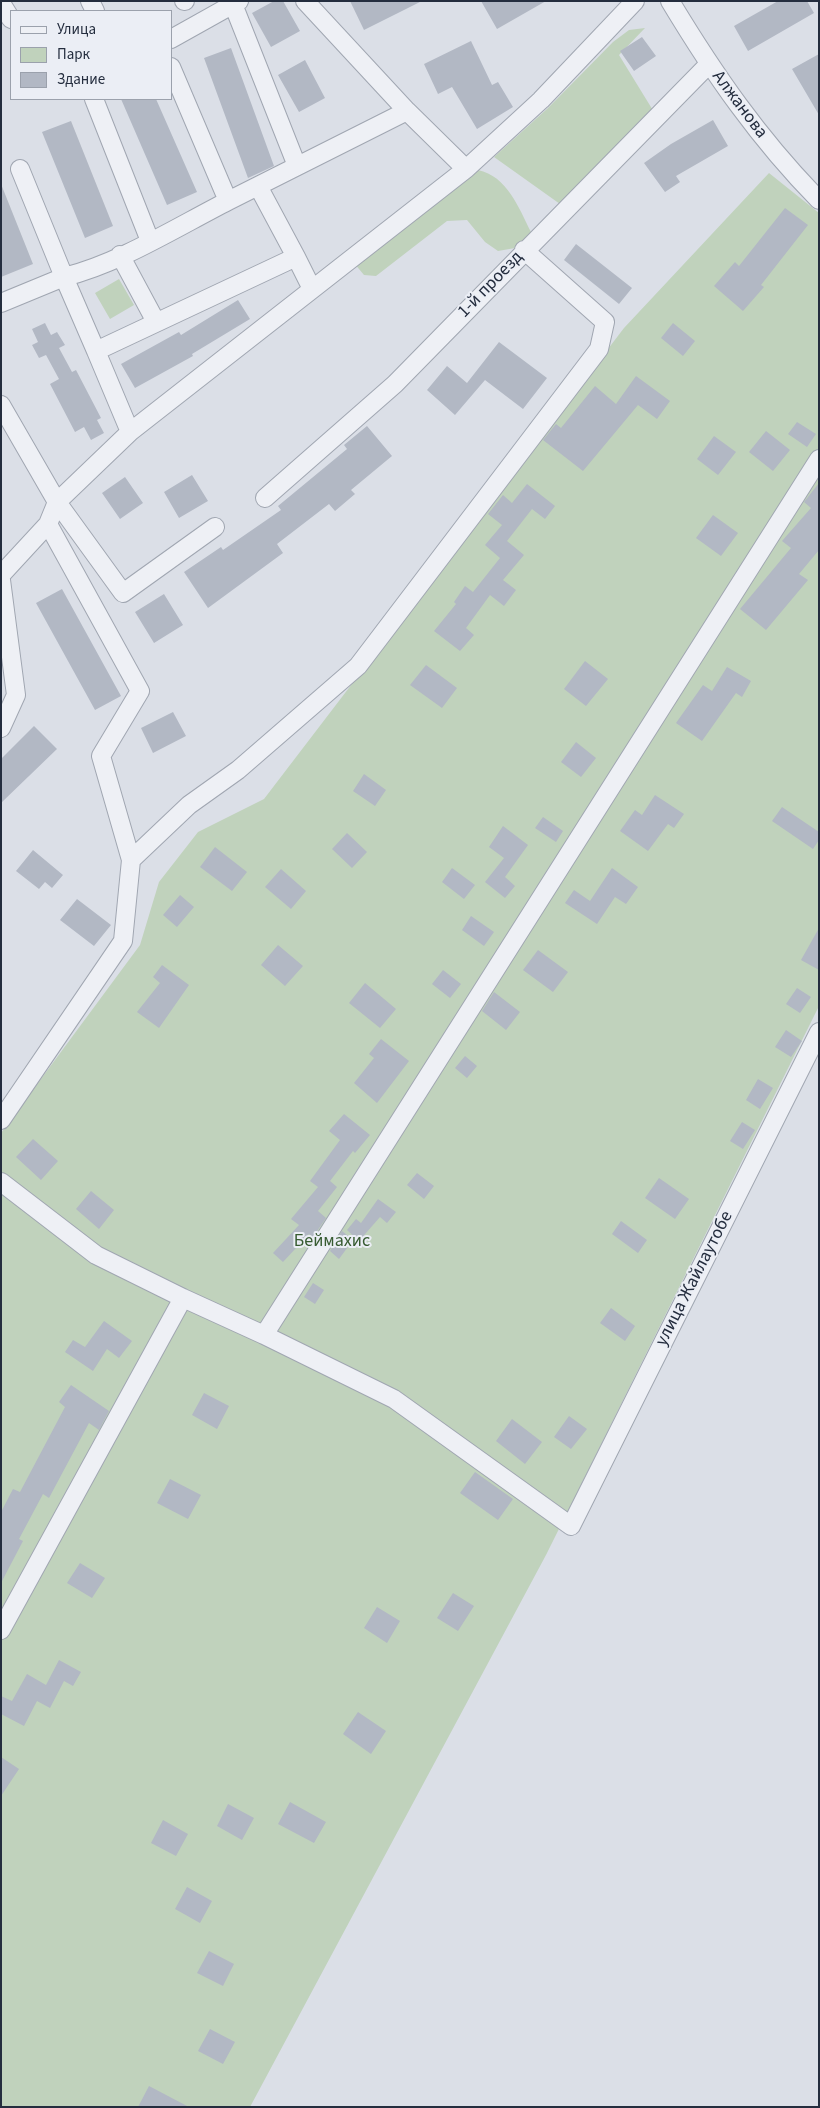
<!DOCTYPE html>
<meta charset="utf-8">
<style>
body{margin:0}
#map{position:relative;width:820px;height:2108px;overflow:hidden;background:#dbdfe7;font-family:"Source Sans 3",sans-serif}
canvas{display:block}
.frame{position:absolute;inset:0;border:2px solid #242d3e;pointer-events:none}
.legend{position:absolute;left:10px;top:10px;width:162px;height:90px;box-sizing:border-box;background:#ebeef5;border:1px solid #9ba1ac;margin:0;padding:6px 9px;list-style:none;font-size:15px;color:#242d3e}
.legend li{display:flex;align-items:center;gap:10px;height:25px}
.legend b{width:25px;border:1px solid #9ba1ac}
</style>
<div id="map">
<canvas width="820" height="2108"></canvas>
<div class="frame"></div>
<ul class="legend">
<li><b style="height:6px;background:#eef0f5"></b>Улица</li>
<li><b style="height:14px;background:#c0d2bc"></b>Парк</li>
<li><b style="height:14px;background:#b2b8c4"></b>Здание</li>
</ul>
</div>
<script>
const g = document.querySelector('canvas').getContext('2d');
g.lineJoin = 'round';
function fillPath(path, color) { g.fillStyle = color; g.fill(path, 'evenodd'); }
function trace(path, color, width, dash) { g.strokeStyle = color; g.lineWidth = width; g.lineCap = dash ? 'butt' : 'round'; g.setLineDash(dash || []); g.stroke(path); }
function label(font, color, halo, rows, align = 'center') {
  g.font = font + ' "Source Sans 3",sans-serif'; g.lineWidth = 4; g.setLineDash([]); g.textBaseline = 'middle'; g.strokeStyle = halo; g.fillStyle = color; for (const [text, x, y, turn = 0] of rows) {
    g.save(); g.translate(x, y); g.rotate((+turn || 0) * Math.PI / 180); g.textAlign = isNaN(turn) ? turn : align; if (halo) g.strokeText(text, 0, 0); g.fillText(text, 0, 0); g.restore();
  }
}
fillPath(new Path2D(`
 M645,28L619,55L654,112L560,204L494,157L548,108L613,42L629,30Z
 M478,170C507,176 519,208 531,232L515,248L498,251L485,242L467,220L447,221L376,276L364,275L354,263Z
 M769,173L819,213V1006L546,1555L250,2107H1V1133L140,945L159,882L198,832L264,799L624,328Z
 M119,279L134,305L110,319L95,293Z`), '#c0d2bc');
fillPath(new Path2D(`
 M274,1H283L300,31L271,47L252,13Z
 M350,1H422L364,30Z
 M481,1H546L497,29Z
 M778,1H807L814,13L748,51L734,26Z
 M642,37L656,56L634,71L620,51Z
 M471,41L492,85L498,82L513,107L477,129L452,87L438,94L424,64Z
 M231,48L274,166L248,178L204,58Z
 M819,54V115L792,69Z
 M305,60L325,98L299,112L278,75Z
 M121,99H156L197,192L167,205Z
 M713,120L728,146L676,176L680,182L665,192L644,163L671,144Z
 M71,121L113,226L85,238L42,132Z
 M1,184L33,264L1,277Z
 M785,208L808,225L761,285L764,287L743,311L714,286L735,262L739,266Z
 M576,244L632,288L619,304L564,260Z
 M238,300L250,319L192,354L193,356L135,388L121,364L179,332L181,335Z
 M45,323L51,335L57,332L65,345L59,348L72,372L76,370L101,418L97,420L104,433L91,440L84,427L75,432L50,384L59,379L46,355L39,358L32,345L38,342L32,329Z
 M673,323L695,341L683,356L661,338Z
 M499,342L547,378L523,409L485,380L455,415L427,390L447,366L467,383Z
 M636,376L670,401L657,419L638,405L583,471L543,440L556,424L561,428L595,386L616,404Z
 M797,422L816,434L807,447L788,434Z
 M367,426L392,456L351,490L355,494L335,511L329,504L277,544L283,553L208,608L184,572L221,547L223,550L281,510L278,506L347,449L344,445Z
 M766,431L790,450L773,471L749,452Z
 M714,436L736,452L718,475L697,459Z
 M192,475L208,501L179,518L164,492Z
 M125,477L143,503L120,519L102,493Z
 M819,483V550L799,574L808,580L766,630L740,609L791,548L782,541L811,508L804,502Z
 M527,484L555,506L545,519L532,509L507,541L524,555L503,580L516,590L504,606L490,595L466,628L474,635L460,651L434,631L456,604L454,602L465,586L473,592L500,558L485,545L502,525L488,514L503,495L512,503Z
 M713,515L738,533L721,556L696,538Z
 M62,589L121,696L95,710L36,603Z
 M164,594L183,625L154,643L135,612Z
 M585,661L608,679L586,706L564,689Z
 M426,665L457,688L442,708L410,685Z
 M727,667L751,681L742,697L736,693L702,741L676,723L703,685L712,691Z
 M173,712L186,736L153,753L141,728Z
 M34,726L57,749L1,803V759Z
 M576,742L596,758L581,777L561,762Z
 M364,774L386,790L375,806L353,791Z
 M655,795L684,814L674,828L668,824L648,851L620,831L635,810L642,815Z
 M782,807L819,832V840L813,849L772,821Z
 M543,817L563,831L556,842L535,828Z
 M503,826L528,845L505,877L515,886L505,898L485,882L504,858L489,847Z
 M347,833L367,852L352,868L332,849Z
 M215,847L247,872L232,891L200,867Z
 M33,850L63,875L52,888L45,882L39,889L16,871Z
 M452,868L475,885L464,899L442,882Z
 M612,868L638,887L626,904L615,897L597,924L565,903L574,890L590,901Z
 M281,869L306,891L291,909L265,887Z
 M180,895L194,907L177,927L163,915Z
 M77,899L111,925L94,946L60,920Z
 M471,916L494,932L484,946L462,930Z
 M819,928V970L801,960Z
 M278,945L303,966L285,986L261,965Z
 M538,950L568,972L553,992L523,970Z
 M162,965L189,985L159,1028L137,1012L160,983L153,977Z
 M443,970L461,984L450,998L432,984Z
 M365,983L396,1009L380,1028L349,1003Z
 M797,988L811,997L800,1013L786,1004Z
 M494,992L520,1012L506,1030L482,1011Z
 M786,1030L802,1041L791,1057L775,1047Z
 M381,1039L409,1061L377,1103L354,1083L374,1058L369,1054Z
 M465,1056L477,1066L467,1078L455,1068Z
 M758,1079L773,1088L760,1109L746,1100Z
 M344,1114L370,1135L355,1153L353,1151L330,1181L337,1187L318,1211L326,1218L313,1237L309,1234L283,1262L273,1253L299,1225L291,1219L318,1187L310,1181L340,1140L329,1131Z
 M742,1122L755,1130L743,1149L730,1141Z
 M33,1139L58,1161L41,1180L16,1157Z
 M417,1173L434,1186L424,1199L407,1185Z
 M659,1178L689,1199L675,1219L645,1198Z
 M91,1191L114,1210L99,1229L76,1209Z
 M378,1199L396,1212L387,1223L380,1217L359,1241L347,1230L356,1219L361,1223Z
 M621,1221L647,1240L638,1253L612,1234Z
 M342,1231L353,1240L339,1259L330,1251Z
 M313,1283L324,1290L315,1304L304,1297Z
 M611,1308L635,1326L625,1341L600,1323Z
 M104,1321L132,1341L119,1358L107,1349L93,1371L65,1352L73,1340L85,1347Z
 M71,1385L109,1411L99,1430L89,1423L49,1498L43,1494L19,1539L23,1541L1,1583V1512L13,1489L20,1492L65,1407L59,1402Z
 M204,1393L229,1406L217,1429L192,1415Z
 M569,1416L587,1429L571,1449L554,1437Z
 M512,1419L542,1442L525,1464L496,1441Z
 M475,1472L513,1499L498,1520L460,1493Z
 M170,1479L201,1495L188,1519L157,1503Z
 M80,1563L105,1578L92,1598L67,1583Z
 M453,1593L474,1606L458,1631L437,1618Z
 M377,1607L400,1621L387,1643L364,1628Z
 M59,1660L81,1672L73,1686L64,1681L50,1708L37,1701L24,1726L1,1714V1696L12,1701L27,1674L46,1685Z
 M358,1712L386,1731L371,1754L343,1734Z
 M1,1757L19,1769L1,1796Z
 M290,1802L326,1822L314,1843L278,1824Z
 M228,1804L254,1818L242,1840L217,1826Z
 M163,1820L188,1834L176,1856L151,1843Z
 M187,1887L212,1901L200,1923L175,1909Z
 M209,1951L234,1964L223,1986L197,1973Z
 M210,2029L235,2042L223,2064L198,2051Z
 M149,2086L189,2107H138Z`), '#b2b8c4');
const minor = new Path2D(`
 M90,1L95,11
 M184,1H185
 M305,1L407,111L466,169
 M670,1C714,74 759,139 819,200
 M1,3L11,19
 M233,4L297,166
 M171,39L239,1
 M94,99L150,241
 M20,169L64,277C118,264 177,227 228,201L171,67
 M258,186L296,257
 M228,201L407,111
 M120,255L156,322
 M1,303L64,277L96,351L296,257L312,289
 M96,351L130,432
 M1,405L57,502L123,593L215,527
 M265,498L395,384L708,65
 M48,524L140,691L101,756L131,860
 M1,575L48,524L57,502L130,432L466,169L541,100L635,1
 M1,580L16,695L1,728
 M1,1120L123,941L131,860L189,805L238,770L358,666L599,349L605,322L524,250
 M1,1182L96,1255L183,1298L264,1335L394,1399L571,1526L819,1032
 M264,1335L819,459
 M1,1630L183,1298`);
trace(minor, '#a0a6b1', 20);
trace(minor, '#eef0f5', 18);
label('18px', '#242d3e', '#ebeef5', [
 ["Алжанова",739,105,53],
 ["1-й проезд",491,285,-46],
 ["улица Жайлаутобе",695,1279,-63]
]);
label('18px', '#375b31', '#ebeef5', [
 ["Беймахис",332,1242]
]);
</script>
